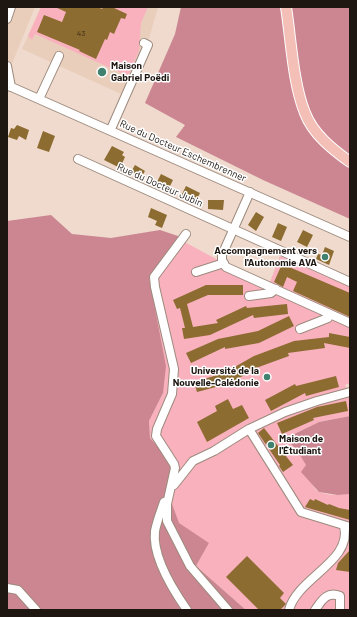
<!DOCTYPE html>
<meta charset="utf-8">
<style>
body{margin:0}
#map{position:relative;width:357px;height:617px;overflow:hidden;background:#efdacd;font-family:Barlow,sans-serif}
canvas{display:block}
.frame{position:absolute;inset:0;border:8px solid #1d1611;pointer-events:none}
</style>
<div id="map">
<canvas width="357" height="617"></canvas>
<div class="frame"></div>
</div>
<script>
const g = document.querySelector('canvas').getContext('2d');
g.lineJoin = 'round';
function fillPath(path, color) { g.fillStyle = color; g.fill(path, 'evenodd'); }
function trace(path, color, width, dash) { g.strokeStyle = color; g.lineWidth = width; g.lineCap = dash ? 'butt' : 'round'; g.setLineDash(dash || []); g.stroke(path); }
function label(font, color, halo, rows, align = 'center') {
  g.font = font + ' Barlow,sans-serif'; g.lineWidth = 3; g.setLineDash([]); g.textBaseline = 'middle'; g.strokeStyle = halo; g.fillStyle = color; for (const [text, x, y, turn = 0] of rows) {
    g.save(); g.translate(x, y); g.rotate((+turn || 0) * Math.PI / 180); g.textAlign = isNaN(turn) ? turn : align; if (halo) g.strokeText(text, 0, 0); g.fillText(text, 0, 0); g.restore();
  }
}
fillPath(new Path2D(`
 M7,7H35L7,76Z
 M41,7H158L148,42L121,94L22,49Z`), '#eacebc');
fillPath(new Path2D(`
 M41,7H148L141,23L139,51L128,76L35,34L32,40L28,36Z
 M179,239L268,287L280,256L350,287V383L345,385L350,395V416L319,422L286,438C294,447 302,455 307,466C309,473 310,482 314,487C320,497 340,495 350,494V610H246L196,566L209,543L179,524L171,501L173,463L150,438L149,421L163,393L149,278Z`), '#f9b1be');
fillPath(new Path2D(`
 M181,7H350V219L263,180L176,137L185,125L145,103L175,34Z
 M51,215L72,234L111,238L160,230L181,237L149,278L166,366L163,393L149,421L150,438L173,463L171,501L179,523L209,543L196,566L246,610H7V221Z
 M350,416V494L338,495L319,492L301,472L306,465L298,452L286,438L319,422Z`), '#cb8692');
fillPath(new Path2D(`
 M55,7H98L102,9L103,7H112L127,14L125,19L121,18L114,34L110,32L107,40L105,39L96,59L79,51L80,50L37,32L44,15L62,22L66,12Z
 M17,125L29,130L26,140L19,136L17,140L8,137L11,128L14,129Z
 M43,131L55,136L49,152L37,148Z
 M112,146L124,152L122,155L125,157L120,168L104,160Z
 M135,165L145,171L141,178L131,172Z
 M161,174L173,180L169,188L157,182Z
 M186,186L200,193L195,203L181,196Z
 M208,200H224L223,210L208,209Z
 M151,208L167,215L162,228L155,225L157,221L148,217Z
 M256,212L264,217L256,231L248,225Z
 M278,223L287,227L281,241L272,237Z
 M303,230L313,235L307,247L297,242Z
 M325,247L334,251L329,265L316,259L318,254L322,255Z
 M282,264L350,293V317L293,291L297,282L287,277L283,287L274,282Z
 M206,285H243V295H208L187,304L193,327L218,323L216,320L246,306L247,308L287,304L288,314L254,318L253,315L210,335L184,339L182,328H185L180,308L177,309L173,300Z
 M289,316L294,326L259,343L225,349V347L191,363L186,353L218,339L258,331Z
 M329,333L350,337V348L324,343L325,348L288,353L289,356L256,368L231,383L197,392L194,382L224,373L254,356L294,341L329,337Z
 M336,376L339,387L306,396L305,393L271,411L265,400L295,384L296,386Z
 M228,399L233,409L242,405L249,418L207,442L197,422L217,411L215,406Z
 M346,401L348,411L313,418L314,420L282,434L277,423L317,407Z
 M264,428L293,465L283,472L279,466L280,465L258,433Z
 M310,499L314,501L315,499L328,505L329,504L339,508L350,510V520L308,508L305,507Z
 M350,550V572L336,570L338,563Z
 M247,556L284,593L280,598L286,604L280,610H259L226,577Z`), '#8d6c31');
const minor = new Path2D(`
 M7,19L11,7
 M7,66L11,87
 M7,85L350,237
 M39,99L59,56
 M111,129L148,45L144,43
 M78,159L350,282
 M250,192L222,255V261L226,267L350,323
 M186,234L154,277L155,287L174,369L172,394L157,429L156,436L174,464L175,468L167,504V521L190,566L228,610
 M196,272L224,263
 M249,296L271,293L276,289
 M300,329L328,318L329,314
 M249,429L301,512L350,527
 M174,485L193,461L214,451L249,429L285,412L317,401L350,392
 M164,502C161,511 157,521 155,531C152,556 173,590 187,610
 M7,588L18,590L36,610
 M289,610C297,578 353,561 344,526
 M315,610C322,600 327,591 340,596V610`);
const major = new Path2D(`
 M286,7C291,39 293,84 305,113C313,134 332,149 350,162`);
trace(minor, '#9d8a7d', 10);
trace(major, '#fff', 12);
trace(minor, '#fff', 8);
trace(major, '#f4bfb6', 10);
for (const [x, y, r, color] of [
 [102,72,5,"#408170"],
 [325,257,4,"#408170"],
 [267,377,4,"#408170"],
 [271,445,4,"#408170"]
]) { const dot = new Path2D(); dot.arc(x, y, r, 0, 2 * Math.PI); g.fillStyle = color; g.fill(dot); trace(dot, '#fff', 1.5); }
label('8px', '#392c19', null, [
 ["43",81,33]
]);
label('bold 10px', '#1d1611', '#fff', [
 ["Maison",111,66],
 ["Gabriel Poëdi",111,78],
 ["Accompagnement vers",317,251,"right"],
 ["l'Autonomie AVA",317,263,"right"],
 ["Université de la",259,371,"right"],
 ["Nouvelle-Calédonie",259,383,"right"],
 ["Maison de",279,439],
 ["l'Étudiant",279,451]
], 'left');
label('10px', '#1d1611', '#fff', [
 ["Rue du Docteur Eschembrenner",183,151,24],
 ["Rue du Docteur Jubin",160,185,24]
]);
</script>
